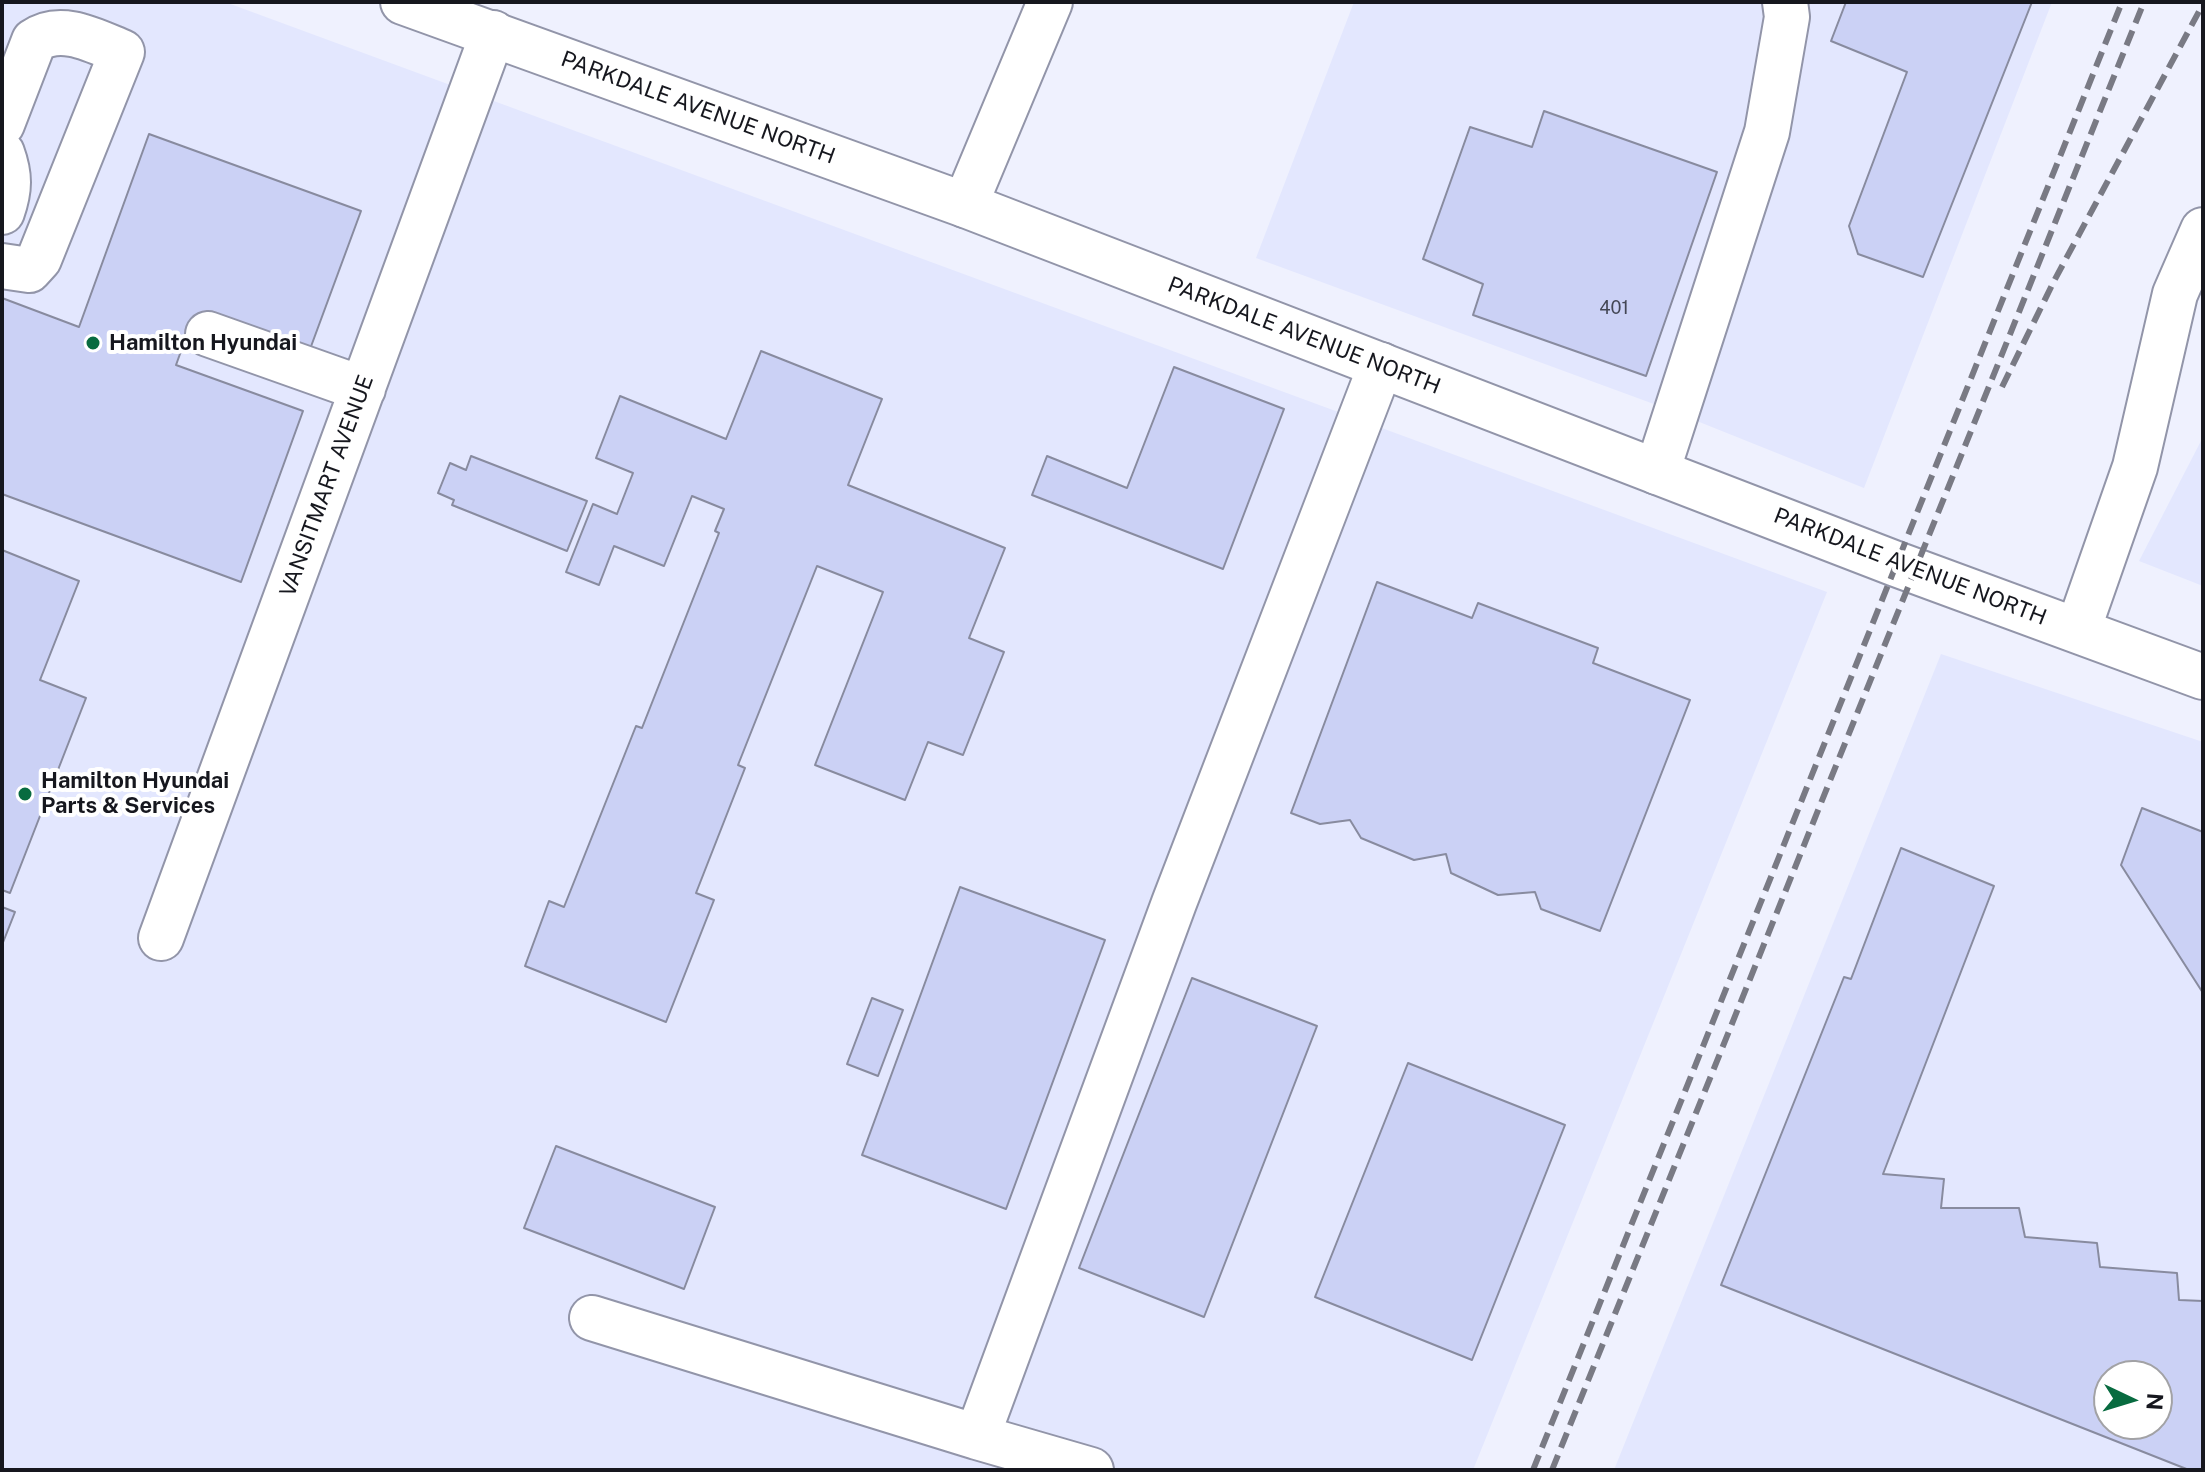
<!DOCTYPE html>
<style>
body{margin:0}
#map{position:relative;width:2205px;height:1472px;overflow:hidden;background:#eff1fe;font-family:"Public Sans",sans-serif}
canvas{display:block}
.frame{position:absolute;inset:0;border:4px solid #16171e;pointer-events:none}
.north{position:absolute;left:2093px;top:1360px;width:80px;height:80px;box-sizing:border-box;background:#fff;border:2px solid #a2a2a5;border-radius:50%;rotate:94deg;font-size:22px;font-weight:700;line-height:32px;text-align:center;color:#16171e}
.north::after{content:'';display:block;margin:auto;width:28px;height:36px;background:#086b40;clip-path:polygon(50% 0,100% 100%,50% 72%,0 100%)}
</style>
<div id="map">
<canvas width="2205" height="1472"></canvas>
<div class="frame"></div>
<div class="north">N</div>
</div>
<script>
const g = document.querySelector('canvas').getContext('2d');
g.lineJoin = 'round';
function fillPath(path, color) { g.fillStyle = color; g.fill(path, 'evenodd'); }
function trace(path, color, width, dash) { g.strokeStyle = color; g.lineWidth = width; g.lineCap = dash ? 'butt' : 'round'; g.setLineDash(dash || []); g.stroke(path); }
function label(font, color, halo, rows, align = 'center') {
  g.font = font + ' "Public Sans",sans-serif'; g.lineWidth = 8; g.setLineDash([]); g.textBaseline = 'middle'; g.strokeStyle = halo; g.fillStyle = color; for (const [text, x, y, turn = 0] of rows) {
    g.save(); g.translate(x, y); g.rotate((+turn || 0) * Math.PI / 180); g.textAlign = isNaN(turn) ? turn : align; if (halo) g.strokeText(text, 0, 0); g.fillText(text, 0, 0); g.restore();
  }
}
fillPath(new Path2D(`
 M2,2H225L1827,592L1473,1470H2Z
 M1354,2H2052L1864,488L1662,407L1256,258Z
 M2203,437V586L2139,561Z
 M1941,654L2203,742V1470H1614ZM2109,1376H2157V1424H2109Z`), '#e3e7fe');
const building = new Path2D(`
 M1846,2H2032L1923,277L1858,254L1849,226L1907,72L1831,41Z
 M1544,111L1717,172L1646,376L1473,315L1483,284L1423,259L1470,127L1532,147Z
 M149,134L361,211L306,360L193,318L176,365L303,411L241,582L2,494V298L79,327Z
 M761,351L882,399L848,485L1005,548L969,638L1004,652L963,755L928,742L905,800L815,765L883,592L817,566L738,765L745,768L696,893L714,900L666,1022L525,966L549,901L564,907L636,726L642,728L719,533L715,531L724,509L692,496L664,566L614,546L599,585L566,572L593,504L617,514L633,473L596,458L620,396L726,439Z
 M1174,367L1284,409L1223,569L1032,495L1047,456L1127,488Z
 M471,456L587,501L567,551L452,505L454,500L438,493L450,463L466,470Z
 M2,550L79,581L40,680L86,698L10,893L2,890Z
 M1377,582L1472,618L1478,603L1598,648L1593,663L1690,700L1600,931L1541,909L1535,892L1498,895L1451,873L1446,854L1414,860L1361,838L1350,820L1320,824L1291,813Z
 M2142,808L2203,832V993L2121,865Z
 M1901,848L1994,886L1883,1174L1944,1179L1941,1208H2019L2025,1237L2097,1243L2100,1267L2177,1273L2179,1300L2203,1301V1470H2189L1721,1285L1844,977L1851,979ZM2109,1376H2157V1424H2109Z
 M960,887L1105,940L1006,1209L862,1155Z
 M2,907L15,912L2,945Z
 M1192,978L1317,1026L1204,1317L1079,1268Z
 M872,998L903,1010L878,1076L847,1064Z
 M1408,1063L1565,1125L1472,1360L1315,1297Z
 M556,1146L715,1207L684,1289L524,1228Z`);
fillPath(building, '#cbd1f5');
trace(building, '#888b9f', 2);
const minor = new Path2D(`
 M2,124L34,41C61,22 95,41 122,52L39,259L29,270L2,266
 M2,153C10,175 10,189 2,212
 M965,205L1050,2
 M208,334L363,389
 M1657,472L1767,132L1787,17L1785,2
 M2078,630L2135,467L2175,294L2203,230
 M161,938L493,33
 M592,1318L977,1437
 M1091,1470L977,1437L1174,903L1381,365`);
const major = new Path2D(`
 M403,2L965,205L1896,564L2203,677`);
trace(minor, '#9295a9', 48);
trace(major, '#9295a9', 48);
trace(minor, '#fff', 44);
trace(major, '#fff', 44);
trace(new Path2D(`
 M2002,387L2054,281L2203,4
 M1533,1470L2122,2
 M1552,1470L2144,2`), '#797a84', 6, [16, 8]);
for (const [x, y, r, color] of [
 [93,343,8,"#086b40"],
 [25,794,8,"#086b40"]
]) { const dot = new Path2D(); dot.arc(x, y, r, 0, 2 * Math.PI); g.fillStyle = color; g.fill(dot); trace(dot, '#fff', 3); }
label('18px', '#434654', null, [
 ["401",1614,308]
]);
label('22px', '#16171e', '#fff', [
 ["PARKDALE AVENUE NORTH",698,108,20],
 ["PARKDALE AVENUE NORTH",1304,336,21],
 ["VANSITMART AVENUE",327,486,-70],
 ["PARKDALE AVENUE NORTH",1910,567,21]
]);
label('bold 22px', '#16171e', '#fff', [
 ["Hamilton Hyundai",109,343],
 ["Hamilton Hyundai",41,781],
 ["Parts & Services",41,806]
], 'left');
</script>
